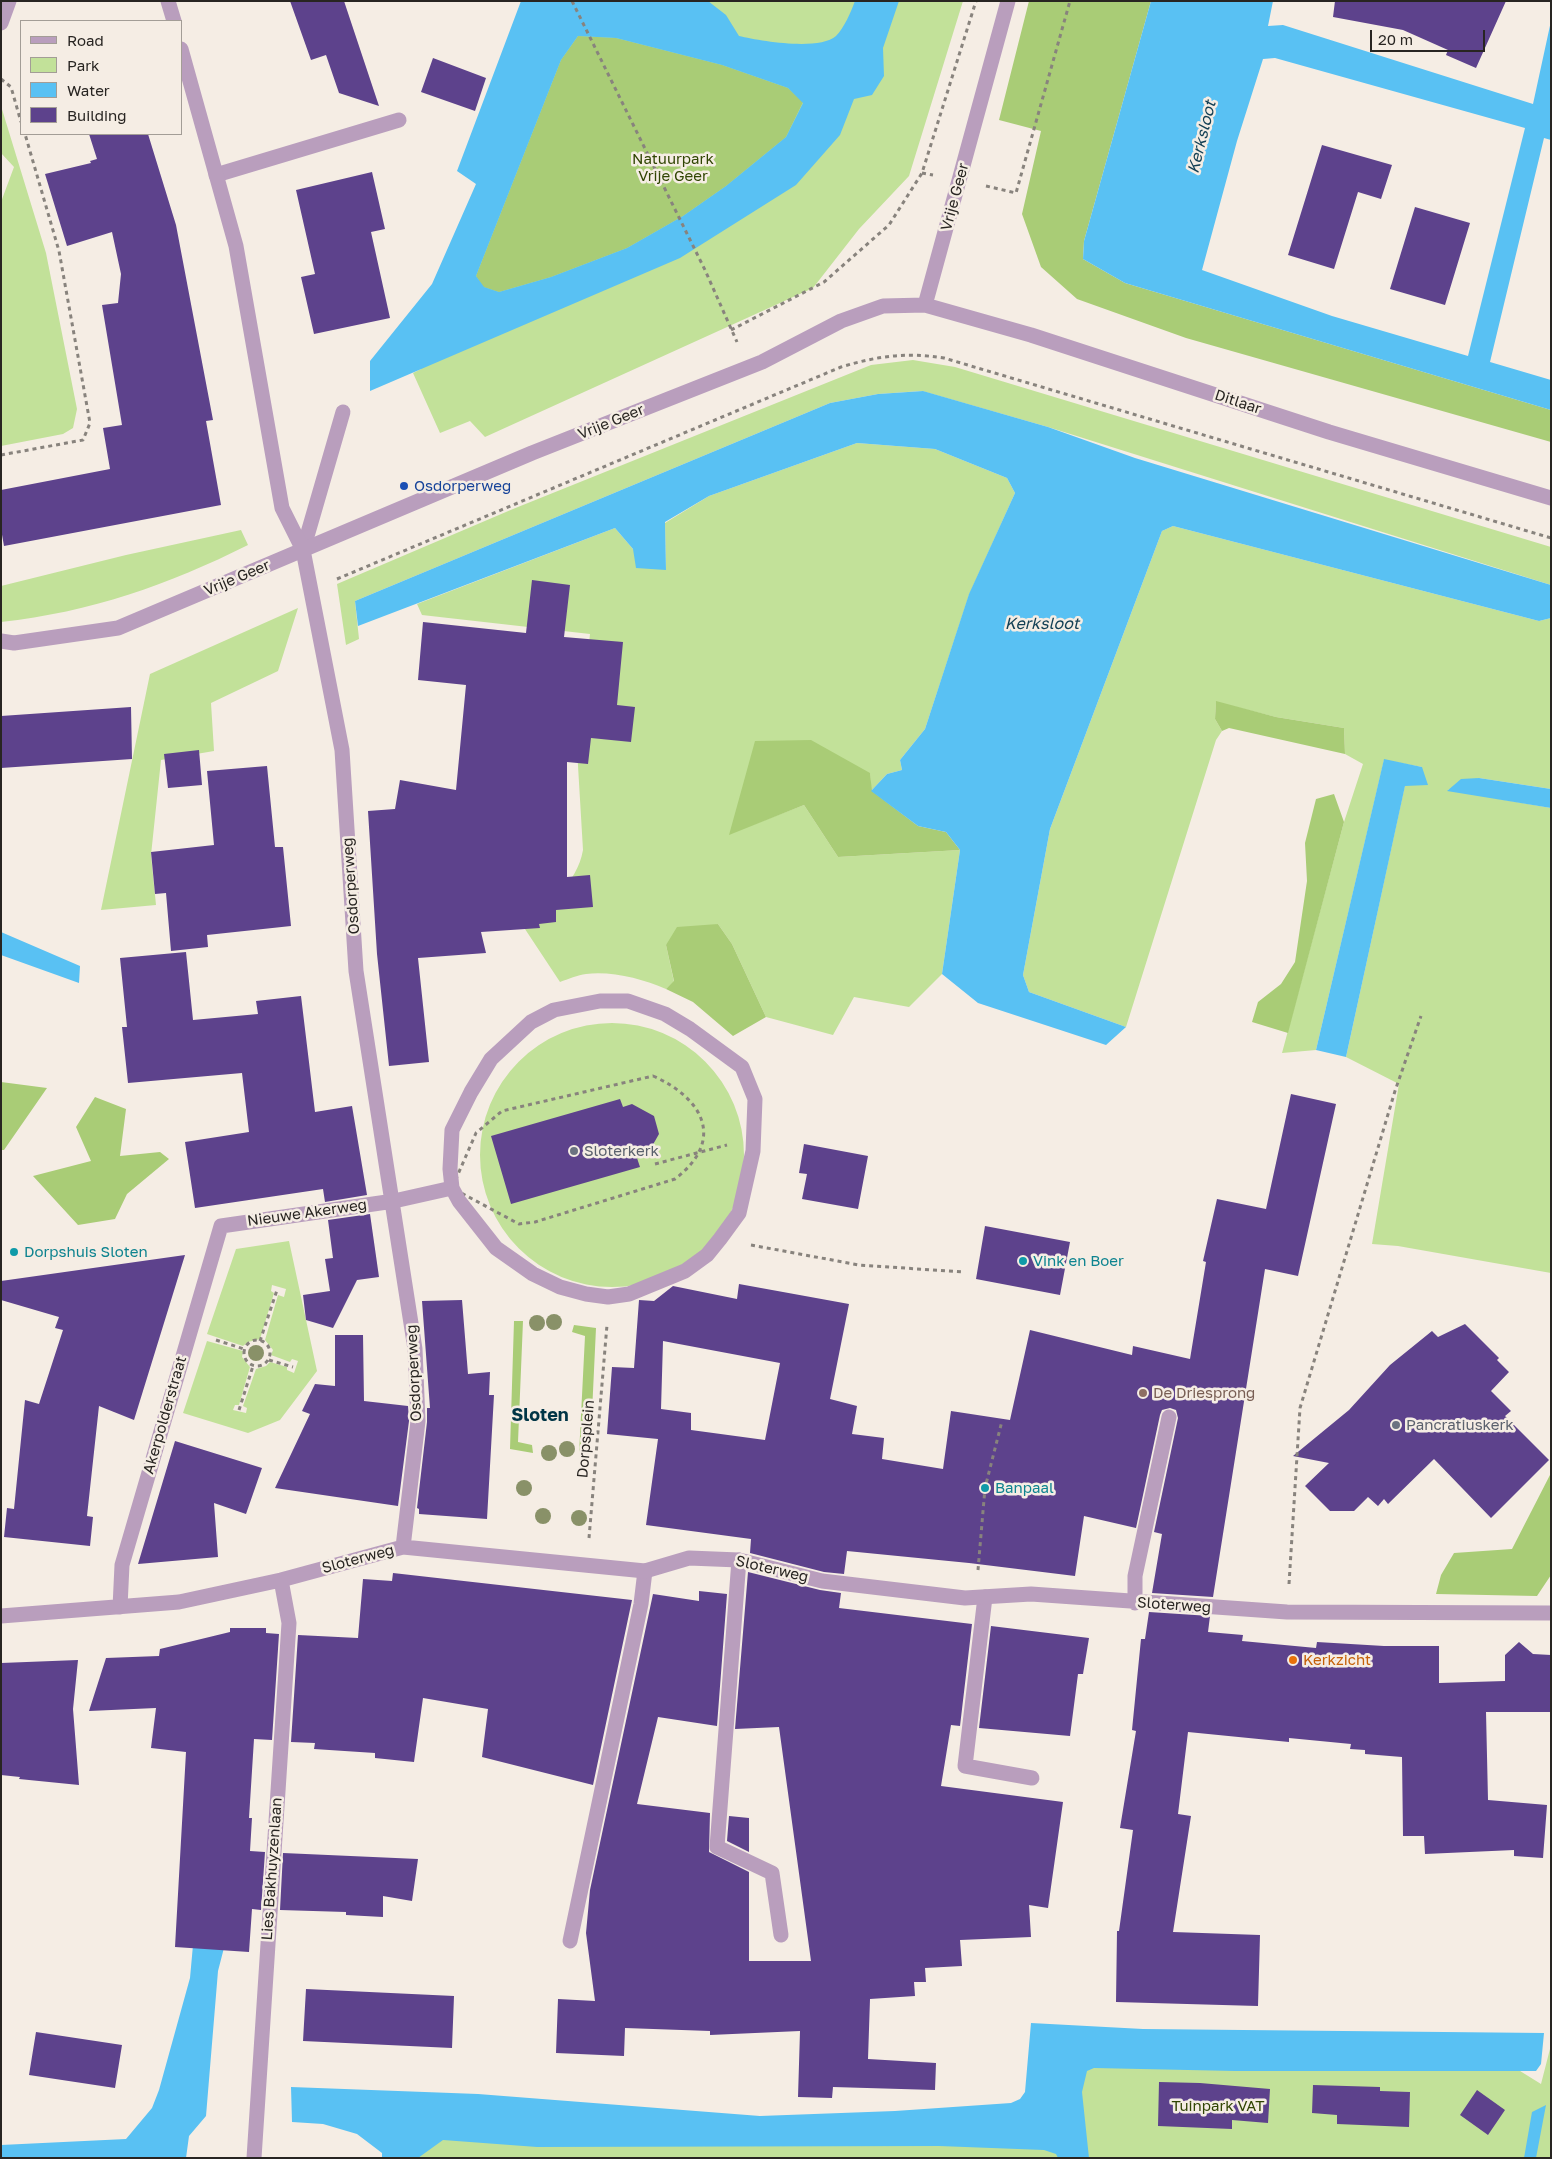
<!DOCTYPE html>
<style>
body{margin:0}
#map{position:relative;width:1552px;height:2159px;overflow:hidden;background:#f5ede4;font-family:"Golos Text",sans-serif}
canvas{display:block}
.frame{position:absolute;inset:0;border:2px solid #282522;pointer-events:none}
.legend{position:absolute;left:20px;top:20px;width:162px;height:115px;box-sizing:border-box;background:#f5ede4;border:1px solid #a39d96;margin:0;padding:6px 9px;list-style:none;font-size:15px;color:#282522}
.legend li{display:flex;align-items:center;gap:10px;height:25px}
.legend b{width:25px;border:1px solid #a39d96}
.scale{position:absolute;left:1370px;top:30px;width:115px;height:22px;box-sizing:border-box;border:2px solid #282522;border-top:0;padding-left:6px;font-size:15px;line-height:18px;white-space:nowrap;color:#282522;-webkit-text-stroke:4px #f5ede4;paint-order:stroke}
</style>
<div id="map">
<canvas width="1552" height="2159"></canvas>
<div class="frame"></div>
<ul class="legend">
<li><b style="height:6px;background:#b99ebd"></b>Road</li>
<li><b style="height:14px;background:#c2e199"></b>Park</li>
<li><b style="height:14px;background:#59c1f3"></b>Water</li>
<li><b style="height:14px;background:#5d428c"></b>Building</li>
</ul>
<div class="scale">20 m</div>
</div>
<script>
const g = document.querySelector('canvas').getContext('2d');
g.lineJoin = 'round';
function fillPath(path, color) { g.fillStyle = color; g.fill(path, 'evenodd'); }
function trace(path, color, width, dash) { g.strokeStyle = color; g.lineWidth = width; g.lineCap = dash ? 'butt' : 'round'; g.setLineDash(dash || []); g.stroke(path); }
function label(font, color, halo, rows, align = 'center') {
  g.font = font + ' "Golos Text",sans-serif'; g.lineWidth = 5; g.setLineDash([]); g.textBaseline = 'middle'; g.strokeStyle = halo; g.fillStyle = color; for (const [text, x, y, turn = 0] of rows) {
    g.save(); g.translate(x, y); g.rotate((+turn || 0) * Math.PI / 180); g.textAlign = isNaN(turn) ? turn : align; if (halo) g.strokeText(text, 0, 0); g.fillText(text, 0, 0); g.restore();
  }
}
fillPath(new Path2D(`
 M545,1H963L909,176L859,229L813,288L485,437L470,421L440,433L413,373L421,369L559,18Z
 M1,106L46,253L77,409L73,428L63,434L1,446V202L14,167L1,153Z
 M913,360L955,367L1551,547V585L1048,427L922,391L878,394L830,403L355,601L359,639L346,645L337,584L513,509L871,365Z
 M857,443L935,449L1007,478L1015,493L969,595L925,729L900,760L902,770L887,774L871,791L870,773L729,834L804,805L838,857L960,850L942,974L909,1007L854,997L833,1035L766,1017L732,944L718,924L666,945L674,982L666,989C642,979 613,971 586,974C578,975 568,979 560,982L523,926C548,905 577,884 583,850L577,749L590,634L422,615L417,604L615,528L633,549L666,570L665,523L709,496Z
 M1173,526L1539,621L1551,618V789L1479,778L1448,790L1551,808V1273L1398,1246L1372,1244L1399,1084L1346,1057L1405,785L1422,767L1384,760L1316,1050L1282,1053L1344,822L1363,764L1345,754L1344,728L1276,717L1216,702L1215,719L1222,731L1216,740L1126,1027L1029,992L1023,975L1050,829L1162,531Z
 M241,530L248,545C168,585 91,612 1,622V586L126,555Z
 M298,608L278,671L211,703L214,751L161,760L151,855L156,905L101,910L150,674Z
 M480 1155a132 132 0 1 1 264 0a132 132 0 1 1-264 0Z
 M289,1241L317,1371L280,1420L248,1433L183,1413L207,1341L243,1351L242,1357L250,1367L239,1405H235L233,1410L246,1413L247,1408L243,1406L256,1369L266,1366L270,1362L287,1367V1370L294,1373L298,1361L292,1359L290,1362L271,1355L273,1350L265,1340L278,1295L284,1297L286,1289L272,1285L271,1291L274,1293L260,1339L248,1342L243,1346L207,1334L236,1249Z
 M1551,2045V2158H389L392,2124L1055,2121L1061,2052L1491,2053L1541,2084Z`), '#c2e199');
fillPath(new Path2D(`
 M1029,1H1151L1084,241L1083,259L1125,283L1551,410V442L1186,338L1077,299L1041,267L1022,214L1041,131L999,120Z
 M578,36L616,38L722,65L788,88L803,102L786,137L726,186L683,216L627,248L551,277L499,292L483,287L476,276L561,60Z
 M1216,701L1276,717L1344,728L1345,754L1229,728L1222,731L1215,719Z
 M811,740L870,773L872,791L918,826L946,832L960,850L838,857L804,805L729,835L755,741Z
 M1334,794L1344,822L1288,1033L1252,1022L1258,1002L1281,984L1295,962L1307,881L1305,843L1316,799Z
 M718,924L732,944L766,1017L733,1036L693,1002L666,989L674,981L666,945L677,927Z
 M1,1082L47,1088L4,1150H1Z
 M95,1097L126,1109L120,1156L160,1152L169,1159L127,1194L115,1219L78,1225L33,1176L91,1161L76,1127Z
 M514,1321H523L518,1442L532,1445L533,1453L510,1449Z
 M574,1325L596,1328L590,1455H579L585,1336L572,1332Z
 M1551,1473V1575L1537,1596L1436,1594L1441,1575L1454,1553L1512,1549Z`), '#a9cc76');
fillPath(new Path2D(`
 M521,1H708L726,15L739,36C760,41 819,51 836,36C844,28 851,12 855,1H899L883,48L884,76L872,95L854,99L840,135L796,185L680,258L370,391V361L432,284L476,184L457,171ZM578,36L616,38L722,65L788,88L803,103L786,137L726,186L683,216L627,248L551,277L499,292L484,287L476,276L561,60Z
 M1151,1H1273L1268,26L1283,25L1533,104L1551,21V140L1544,138L1490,362L1551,380V410L1125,283L1083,259L1084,241ZM1275,58L1525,128L1468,356L1332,316L1202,270L1237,141L1263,59Z
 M923,391L1048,427L1135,458L1551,585V618L1539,621L1173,526L1162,531L1050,829L1023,975L1029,992L1126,1027L1106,1045L978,1003L942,974L960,850L946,832L918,826L871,791L887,774L902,770L900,760L925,729L969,594L1015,493L1007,478L935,449L857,443L709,496L665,522L666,570L636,568L633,549L615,528L358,626L355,601L830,403L878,394Z
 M1384,759L1422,767L1428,785L1405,786L1346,1057L1316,1050Z
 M1479,778L1551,789V808L1447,791L1461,779Z
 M1,932L80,966L79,983L1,955Z
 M225,1944L218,1971L206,2116L189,2136L186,2158H1V2145L126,2139L152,2108L159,2090L190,1978L193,1945Z
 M1031,2023L1143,2029L1544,2033L1541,2064L1536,2071H1235L1094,2068L1087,2071L1082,2092L1089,2158H1058L1056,2154L1044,2150L939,2146L537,2147L443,2140L418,2158H382V2153L357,2134L323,2124L292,2122L291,2087L478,2094L760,2116L895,2111L1011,2103L1020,2099L1025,2092Z
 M1546,2105L1536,2158H1524L1532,2112Z`), '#59c1f3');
fillPath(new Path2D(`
 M290,1H344L379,106L339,93L326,55L311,60Z
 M1335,1H1506L1476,68L1446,55L1448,50L1403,30L1333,17Z
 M433,58L486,78L475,111L421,92Z
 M89,134H148L176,225L213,420L206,421L221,505L4,546L1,529V490L110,469L103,428L122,425L102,305L118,303L121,274L112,232L67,246L45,174L91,163L90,161L97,159Z
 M1322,145L1392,165L1381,199L1358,192L1334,269L1288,255Z
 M372,172L385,229L371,232L390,318L314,334L301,277L315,274L296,190Z
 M1415,207L1470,223L1445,305L1390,289Z
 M532,580L570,585L564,637L623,642L617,705L635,707L631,742L591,738L588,764L567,762V877L590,875L593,907L556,910V922L539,924L540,928L481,932L486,953L418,958L429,1062L389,1066L377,954L368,811L395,809L400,780L456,790L466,685L418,680L423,622L526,633Z
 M131,707L132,759L1,768V716Z
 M199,750L202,785L168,788L164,754Z
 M267,766L275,847H283L291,926L207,935L208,947L171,951L166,893L155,894L151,852L214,845L207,771Z
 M186,952L193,1020L258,1014L256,1001L301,996L315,1112L352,1106L367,1195L325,1202L323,1189L195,1208L185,1142L249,1132L242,1073L128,1083L122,1027H127L120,958Z
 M1291,1094L1336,1104L1298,1276L1265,1269L1213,1597L1152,1593L1162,1534L1154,1532L1178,1418L1176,1410L1170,1408L1162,1410L1160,1415L1136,1528L1084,1516L1075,1576L969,1563L847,1551L844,1574L824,1572L750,1553L751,1539L646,1525L658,1439L607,1434L612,1367L634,1368L639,1300L654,1301L673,1286L737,1299L739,1284L849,1304L830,1399L857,1406L852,1434L884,1438L882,1459L943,1469L951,1411L1010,1420L1030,1330L1132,1355L1133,1346L1190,1359L1206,1262L1203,1261L1217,1199L1266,1209ZM663,1341L780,1363L765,1440L691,1430V1413L661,1409Z
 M620,1099L623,1107L632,1104L654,1116L659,1134L647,1155L637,1158L640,1167L511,1204L491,1136Z
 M804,1144L868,1156L858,1209L802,1199L807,1174L799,1173Z
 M370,1214L379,1277L357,1280L333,1328L306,1320L303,1295L330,1291L325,1259L333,1258L328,1220Z
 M985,1226L1070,1242L1060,1295L976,1279Z
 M185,1255L134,1420L99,1406L87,1516L93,1517L90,1546L4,1537L7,1508L14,1509L25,1400L39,1404L63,1330L55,1328L59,1317L1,1300V1281Z
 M462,1300L468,1374L490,1372L489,1395H494L487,1519L419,1514V1509L417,1508L427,1422V1408H430L422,1301Z
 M1465,1324L1499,1358L1497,1360L1509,1372L1491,1391L1511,1411L1505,1416L1549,1460L1491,1518L1434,1459L1388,1504L1384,1499L1378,1506L1368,1497L1354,1511H1330L1305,1486L1329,1463L1293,1456L1349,1410L1390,1365L1432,1331L1438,1337Z
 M335,1335H363L364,1401L408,1406L409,1421L398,1506L275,1488L310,1414L302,1411L315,1384L335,1386Z
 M175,1441L262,1468L246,1514L214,1503L218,1557L138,1564Z
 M748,1572L820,1590L841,1593L839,1608L972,1624L960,1726L951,1725L941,1786L1063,1802L1048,1908L1029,1905L1031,1937L960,1940L962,1966L925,1968L926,1982H914L915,1996L870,1999L868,2059L936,2063L935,2090L833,2087L832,2098L798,2097L800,2031L710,2035V2031L625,2028L624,2056L556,2053L558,1999L595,2001L586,1933L590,1890L653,1594L699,1601V1591L727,1594L717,1726L658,1717L637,1804L710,1813L709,1852L749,1872V1961H811L779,1727L735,1729Z
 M393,1573L632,1600L593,1785L482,1757L488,1709L423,1698L414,1762L375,1758V1753L314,1749L315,1743L291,1742L298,1635L358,1638L363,1579L392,1581Z
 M1149,1612L1210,1616L1208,1632L1243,1635L1242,1641L1316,1648L1317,1642L1384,1646H1439V1683L1505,1681V1655L1519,1642L1533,1654L1551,1655V1712H1486L1488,1800L1547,1805L1543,1858L1514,1856V1850L1425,1854L1424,1836H1403L1402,1757L1365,1754V1750L1350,1749L1351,1744L1289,1738V1742L1188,1732L1178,1814L1191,1816L1173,1932L1260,1935L1258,2006L1116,2002L1117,1931H1119L1133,1830L1120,1828L1136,1731L1132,1730L1141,1639H1145Z
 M991,1626L1089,1638L1083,1674H1078L1070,1736L979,1728Z
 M230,1628H266V1633L279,1634L272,1740L254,1739L249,1818H252L250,1851L265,1852L261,1910L252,1909L249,1952L175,1947L186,1752L151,1748L156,1708L89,1711L106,1658L159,1656L160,1649L230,1632Z
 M78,1660L73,1709L79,1785L19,1779L20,1777L1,1775V1663Z
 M729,1816L749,1818V1852L727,1841Z
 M283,1853L418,1859L412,1901L383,1896V1917L346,1915V1912L280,1910Z
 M306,1989L454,1996L452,2048L303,2041Z
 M36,2032L122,2045L115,2088L29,2075Z
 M1159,2082L1200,2083L1270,2089L1268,2123L1232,2120V2129L1158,2126Z
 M1313,2085L1380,2087V2091L1410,2092L1409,2127L1337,2124V2115L1312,2113Z
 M1477,2090L1505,2110L1488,2135L1460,2115Z`), '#5d428c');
trace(new Path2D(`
 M572,1L705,270L737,342
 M1,79L11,87L21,122
 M922,173L933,175
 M986,186L1016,193L1070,1
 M731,330L824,282L889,225L922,173L976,1
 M1,455L83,440L90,423L59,251L25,134
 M337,579L841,367C878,356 905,352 944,358L1551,538
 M653,1076C703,1098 726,1140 675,1179L535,1222L519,1224L452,1188L476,1133L502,1111Z
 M655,1164L727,1145
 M751,1245L859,1265L963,1272
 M244 1353a13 13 0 1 1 26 0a13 13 0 1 1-26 0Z
 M216,1340L244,1349
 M260,1341L277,1290
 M269,1360L293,1367
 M239,1410L253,1366
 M589,1538L607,1325
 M978,1570L985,1488L1002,1421
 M1289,1584L1300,1408L1395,1091L1421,1016`), '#88837d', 3, [4, 4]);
trace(new Path2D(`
 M216,175L399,120
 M303,550L343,412
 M739,1560L717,1847L772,1873L781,1935
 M985,1597L965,1766L1032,1778
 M570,1941L641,1604L645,1571`), '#b99ebd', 15);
trace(new Path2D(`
 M168,1L174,21
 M1,23L9,1
 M181,49L236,246L282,508L303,550L342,750L356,971L415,1349L418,1421L403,1547
 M925,305L1008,1
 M1,641L14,643L118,628L532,453L762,362L841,321L883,306L925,305L1031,335L1329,432L1551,498
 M600,1001H628L665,1014L690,1029L742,1067L755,1099L753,1151L739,1213L720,1239L707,1255L685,1271L629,1294L608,1297L586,1294L560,1287L533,1274L496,1248L459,1201L452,1188L450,1169L452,1130L471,1092L491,1059L531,1022L554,1010Z
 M1135,1603V1576L1169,1417
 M120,1607L122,1565L221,1226L394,1201L452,1188
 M1,1616L179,1602L281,1580L403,1547L645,1571L689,1558L739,1560L822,1581L965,1598L1031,1594L1287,1612L1551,1613
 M254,2158L289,1623L281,1580`), '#b99ebd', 15);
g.fillStyle = '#899168';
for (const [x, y] of [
 [554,1322],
 [537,1323],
 [256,1353],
 [567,1449],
 [549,1453],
 [524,1488],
 [543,1516],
 [579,1518]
]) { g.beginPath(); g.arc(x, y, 8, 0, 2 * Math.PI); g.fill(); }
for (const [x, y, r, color] of [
 [404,486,5,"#1a4fb4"],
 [574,1151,5,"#6b7280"],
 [14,1252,5,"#0f9aa8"],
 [1023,1261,5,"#0f9aa8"],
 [1143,1393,5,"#8d6e63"],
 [1396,1425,5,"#6b7280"],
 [985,1488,5,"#0f9aa8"],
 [1293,1660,5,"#e8710a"]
]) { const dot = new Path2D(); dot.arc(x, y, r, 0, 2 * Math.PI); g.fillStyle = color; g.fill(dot); trace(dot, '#f5ede4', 2); }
label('15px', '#304503', '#f5ede4', [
 ["Natuurpark",673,159],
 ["Vrije Geer",673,176],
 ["Tuinpark VAT",1218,2106]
]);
label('15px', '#282522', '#f5ede4', [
 ["Vrije Geer",955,197,-75],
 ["Ditlaar",1238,402,18],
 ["Vrije Geer",611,422,-22],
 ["Vrije Geer",237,578,-23],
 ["Osdorperweg",351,886,-94],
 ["Nieuwe Akerweg",307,1213,-8],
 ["Osdorperweg",414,1373,-93],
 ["Akerpolderstraat",165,1415,-74],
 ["Dorpsplein",586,1439,-85],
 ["Sloterweg",358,1559,-15],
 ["Sloterweg",772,1569,13],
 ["Sloterweg",1174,1605,4],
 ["Lies Bakhuyzenlaan",272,1869,-86]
]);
label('15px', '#164399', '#f5ede4', [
 ["Osdorperweg",414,486]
], 'left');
label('15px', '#5b616d', '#f5ede4', [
 ["Sloterkerk",584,1151],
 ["Pancratiuskerk",1406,1425]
], 'left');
label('15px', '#0d838f', '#f5ede4', [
 ["Dorpshuis Sloten",24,1252],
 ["Vink en Boer",1033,1261],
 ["Banpaal",995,1488]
], 'left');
label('15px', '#785e54', '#f5ede4', [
 ["De Driesprong",1153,1393]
], 'left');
label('15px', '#c56008', '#f5ede4', [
 ["Kerkzicht",1303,1660]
], 'left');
label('italic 16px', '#123f54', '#f5ede4', [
 ["Kerksloot",1202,137,-76],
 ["Kerksloot",1042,624]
]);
label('bold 18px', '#003546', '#f5ede4', [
 ["Sloten",540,1415]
]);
</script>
